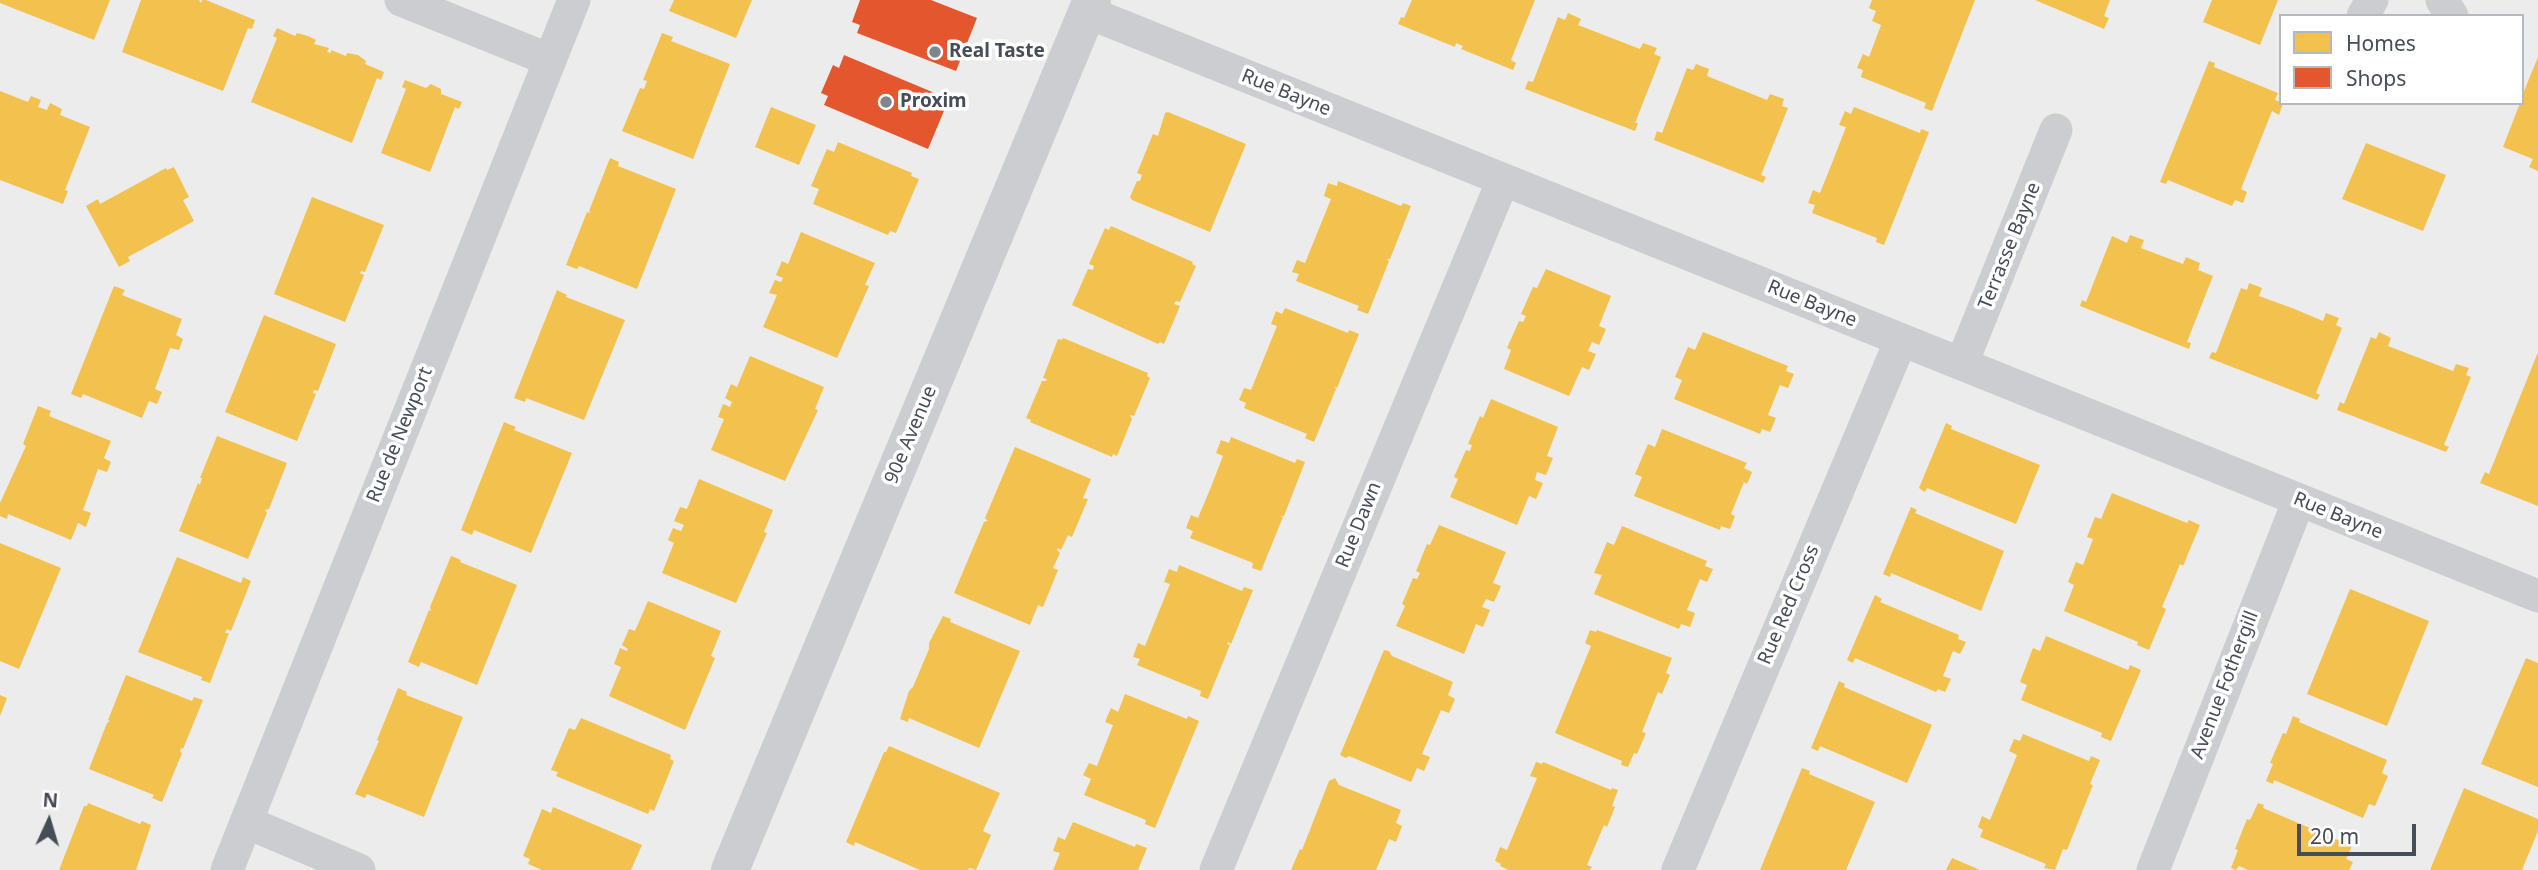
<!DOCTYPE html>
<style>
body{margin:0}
#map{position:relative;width:2538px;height:870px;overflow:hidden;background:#edecec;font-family:"Noto Sans",sans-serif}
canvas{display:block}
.legend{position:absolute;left:2279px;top:14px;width:245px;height:91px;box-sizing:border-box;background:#fff;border:2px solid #b5b8bc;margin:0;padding:9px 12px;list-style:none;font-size:21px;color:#454d58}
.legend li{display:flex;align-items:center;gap:14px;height:35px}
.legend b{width:35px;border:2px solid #b5b8bc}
.north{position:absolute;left:14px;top:786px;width:70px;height:70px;-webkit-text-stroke:5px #fff;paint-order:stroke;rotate:4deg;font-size:19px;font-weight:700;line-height:28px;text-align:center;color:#454d58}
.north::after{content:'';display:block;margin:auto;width:24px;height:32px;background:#454d58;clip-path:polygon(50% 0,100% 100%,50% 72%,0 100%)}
.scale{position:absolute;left:2297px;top:824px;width:119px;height:32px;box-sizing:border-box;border:4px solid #454d58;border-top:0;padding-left:9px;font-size:21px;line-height:24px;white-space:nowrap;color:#454d58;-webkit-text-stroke:5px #fff;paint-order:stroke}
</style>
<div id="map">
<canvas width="2538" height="870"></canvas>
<ul class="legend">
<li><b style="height:19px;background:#f2c14e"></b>Homes</li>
<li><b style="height:19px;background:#e4572e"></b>Shops</li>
</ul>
<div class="north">N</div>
<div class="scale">20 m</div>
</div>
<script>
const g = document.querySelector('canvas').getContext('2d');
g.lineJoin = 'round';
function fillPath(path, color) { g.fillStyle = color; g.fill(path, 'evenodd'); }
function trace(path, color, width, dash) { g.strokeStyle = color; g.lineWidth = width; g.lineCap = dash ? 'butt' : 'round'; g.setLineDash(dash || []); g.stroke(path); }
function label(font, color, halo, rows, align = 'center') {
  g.font = font + ' "Noto Sans",sans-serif'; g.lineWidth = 7; g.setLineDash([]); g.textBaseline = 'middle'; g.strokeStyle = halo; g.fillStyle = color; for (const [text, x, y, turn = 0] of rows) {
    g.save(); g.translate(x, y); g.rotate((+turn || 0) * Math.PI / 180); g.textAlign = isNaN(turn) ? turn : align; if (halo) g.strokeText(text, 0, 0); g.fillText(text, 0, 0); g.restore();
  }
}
fillPath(new Path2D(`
 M0,0H110L94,40L0,3Z
 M141,0H199L201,3L202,0H206L255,20L252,29L248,28L223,91L122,52Z
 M674,0H752L736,38L669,11Z
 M1412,0H1535L1511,60L1516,63L1513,70L1461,49L1463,46L1456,43L1455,47L1398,24L1401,17L1404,18Z
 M1872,0H1975L1932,111L1924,108L1926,103L1861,77L1863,70L1857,68L1863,54L1869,57L1881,25L1872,21L1876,11L1869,8Z
 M2035,0H2110L2104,16L2109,18L2104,29Z
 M2212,0H2278L2260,45L2203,22Z
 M1568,13L1581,19L1578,25L1640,49L1643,43L1657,48L1654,54L1661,57L1635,123H1638L1635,131L1525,89L1528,81L1533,82L1558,17L1565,20Z
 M277,28L295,36L297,33L308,36L316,40L314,44L329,48L327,52L331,53V50L346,56L347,53L358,55L366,61L365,64L384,72L381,80L377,78L352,143L251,102L277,38L273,36Z
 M662,33L673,37L671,41L730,64L693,159L622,131L640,88L644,89L647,81L643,80Z
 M2538,57V171L2529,167L2533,159L2503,147L2520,103H2522V96Z
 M2209,61L2215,63L2214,67L2278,93L2275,100L2283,103L2279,115L2272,111L2241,189L2247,192L2243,203L2235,200L2232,206L2168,180L2166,184L2160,182Z
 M1696,64L1709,69L1707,76L1767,100L1770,94L1784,99L1782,106L1788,108L1761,175L1766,177L1763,183L1654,140L1657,131L1662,133L1687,68L1693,70Z
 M405,80L426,88L431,84L441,89V94L462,102L459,109L455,107L430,172L381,153L406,89L402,87Z
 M0,91L28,102L31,96L41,100L38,107L47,110L50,103L62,109L60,115L90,127L65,190L68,191L63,204L0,180Z
 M771,107L816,125L799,165L755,147Z
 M1854,107L1920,133L1921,129L1929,132L1884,245L1876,242L1877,238L1812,213L1815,205L1808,203L1813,190L1820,193L1834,158L1846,127L1839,125L1845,111L1851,114Z
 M1168,112L1246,144L1210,232L1132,200L1130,197L1137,181H1140L1142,175L1137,173L1153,134L1158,136L1165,113Z
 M838,142L912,173L911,176L919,179L896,233L890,231L888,235L813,204L819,189L811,186L827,149L834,152Z
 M2366,143L2446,175L2423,231L2342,199Z
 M610,158L619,162L618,166L676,189L637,289L579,266L577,269L566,265L587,212L591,213L589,211Z
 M174,167L189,197L183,200L194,221L128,257L130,261L119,267L86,206L98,199L100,204L166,168L167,170Z
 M1338,181L1401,206L1403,203L1411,206L1390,259H1387L1389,261L1368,314L1357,310L1359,306L1296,281L1299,274L1292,272L1297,260L1305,263L1331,199L1324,196L1328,183L1337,186Z
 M312,197L384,225L365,272L361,271L360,273L364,275L345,322L274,294Z
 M1111,226L1193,262L1192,264L1196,266L1180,302L1176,301L1174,304L1180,306L1164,344L1160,342L1158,344L1072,305L1088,269L1093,270L1094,266L1089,264L1105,228L1109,230Z
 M801,232L875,263L865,285L869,286L837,358L763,327L777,295L769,293L775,280L781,282L783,278L776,275L782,261L788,264Z
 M2130,235L2144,240L2141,248L2183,264L2186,257L2200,263L2198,270L2213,276L2187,342L2191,343L2189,349L2080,306L2082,300L2086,302L2112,236L2127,243Z
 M1546,269L1611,296L1599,326L1606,329L1599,345L1592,342L1588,351L1596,354L1589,370L1582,367L1569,396L1504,369L1511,350L1507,348L1519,321L1523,322L1526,316L1521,314L1533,287L1537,288Z
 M2249,283L2262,288L2259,296L2292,308L2323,321L2326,313L2339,318L2336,325L2342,328L2316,393L2320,395L2317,400L2209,358L2212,352L2216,353L2241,288L2247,290Z
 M114,286L125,290L122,295L182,319L176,335L183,339L179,350L170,348L155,389L162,392L157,404L149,401L142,418L83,394L81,398L71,394Z
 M557,290L567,295L566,297L625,320L584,420L526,398L525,402L514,398Z
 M1285,308L1348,333L1349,330L1359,334L1337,388L1334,386L1336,389L1314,442L1305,438L1307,434L1244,408L1246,403L1239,400L1244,388L1251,390L1277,326L1271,324L1276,311L1282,314Z
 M264,315L336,344L318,391L314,390L313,393L316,394L297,441L225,412Z
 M1703,332L1788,366L1786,371L1794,374L1788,388L1780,385L1768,415L1776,418L1770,432L1762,429L1760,434L1674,399L1682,380L1675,377L1688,347L1695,350Z
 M2379,332L2391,338L2388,346L2453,371L2456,364L2469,368L2466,375L2471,377L2444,445L2449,447L2446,452L2337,410L2340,402L2344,404L2371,337L2376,339Z
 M1063,338L1148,373L1147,376L1150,378L1134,416L1130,415L1132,419L1117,456L1113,454L1112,457L1030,422L1031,420L1026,418L1042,381H1046L1047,379L1043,378L1058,339L1062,340Z
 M2538,352V506L2480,483L2485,472L2489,474Z
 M750,356L824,387L815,409L818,410L785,481L711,450L724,419L718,417L723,404L730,407L732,402L725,398L731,384L737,387Z
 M1491,399L1558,427L1547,456L1553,458L1546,475L1537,472L1535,480L1543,483L1536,499L1529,496L1517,525L1450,497L1458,479L1454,477L1466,450L1470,451L1472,445L1468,444L1480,416L1483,418Z
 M38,406L51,411L49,416L111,441L104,458L111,462L107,472L98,469L83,510L91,513L86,527L78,523L71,540L8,514L7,519L0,516V503L26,446L23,444Z
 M504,422L516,427L514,430L572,453L531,553L474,530L472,535L461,530Z
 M1946,423L1952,426L1951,429L2040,465L2016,524L1927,488L1925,492L1919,488Z
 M1662,429L1747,463L1744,468L1752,472L1747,484L1744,482L1731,514L1735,516L1730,529L1721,526L1720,530L1634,496L1642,477L1635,474L1648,444L1655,447Z
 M217,436L287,463L269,509L265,510L267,513L248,559L179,531L198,483L200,485L202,478H200Z
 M1231,437L1295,463L1297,459L1305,462L1284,516H1280L1283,517L1261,571L1252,568L1253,563L1190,538L1193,531L1186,528L1191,515L1198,518L1211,487L1223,456L1216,453L1221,440L1229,443Z
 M1015,447L1091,479L1083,498L1088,499L1072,537L1068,535L1061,550L1058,548L1057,550L1060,553L1053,568L1058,570L1043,607L1038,605L1030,625L954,593L984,522L988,521L985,518Z
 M699,479L773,510L764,532L767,533L736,603L662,573L674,543L668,540L673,528L681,531L684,525L674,521L680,507L687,509Z
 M2112,493L2187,523L2189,520L2200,525L2183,566L2180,564L2171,586L2162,607L2166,609L2149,650L2137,645L2138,642L2064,611L2074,585L2068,582L2076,562L2083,565L2093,539L2087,537L2095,517L2101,519Z
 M1911,507L1917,510L1915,513L2004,551L1981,611L1891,573L1890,577L1883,574Z
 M1439,525L1506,552L1493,583L1501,586L1494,602L1486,599L1482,607L1490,610L1483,627L1476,624L1464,654L1396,626L1405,606L1402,604L1413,578L1417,579L1420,573L1416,571L1427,544L1430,545Z
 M1622,526L1707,561L1705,566L1713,569L1707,582L1700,579L1687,610L1695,613L1690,627L1681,624L1679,629L1594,594L1602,575L1594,573L1607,542L1614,545Z
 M0,543L61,568L19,669L0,661Z
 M451,556L461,560L460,562L517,585L477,685L421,662L419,667L408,662L429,610L431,611L430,607Z
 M177,557L241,583L243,577L251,581L231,631L227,629L225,633H229L210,683L201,680L202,677L138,652Z
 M1179,565L1242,591L1244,587L1253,590L1231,644L1228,642L1227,644L1230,645L1208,699L1200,696L1201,691L1137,665L1140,659L1133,657L1138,643L1145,646L1170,584L1164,582L1169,569L1177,572Z
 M2350,589L2429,621L2387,726L2307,694Z
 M1875,595L1882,599L1880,602L1959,635L1958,639L1966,642L1960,654L1953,651L1943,676L1951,679L1945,692L1938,689L1936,692L1855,658L1853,663L1847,660Z
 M648,601L721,631L711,656L715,658L685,730L609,696L621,667L614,664L620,648L627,651L628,649L622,645L629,629L635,631Z
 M943,616L951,619L950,622L1020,651L979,748L909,718L908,722L900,719L909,691L913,687L929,649V643Z
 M1590,630L1596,632L1597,630L1672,658L1666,673L1670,675L1662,694L1658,692L1642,732L1646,733L1637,754L1634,753L1628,767L1621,765L1622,761L1555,733L1591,646L1585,643Z
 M2046,636L2128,670L2130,665L2141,670L2111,741L2101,737L2102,733L2021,700L2027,685L2020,682L2033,648L2040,651Z
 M1384,650L1389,651L1392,656L1453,682L1448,695L1455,699L1449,713L1441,710L1422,754L1430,757L1424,771L1417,768L1411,782L1349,756L1346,758L1340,755Z
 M2526,658L2538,663V787L2481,764Z
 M126,675L192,701L194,697L203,700L183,749L181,748L180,752L182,753L162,802L152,798L154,795L89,769L107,723L110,721L108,720Z
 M1839,681L1845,684L1844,687L1932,725L1907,783L1820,746L1818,751L1811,748Z
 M398,688L407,692L406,695L463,717L424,817L367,794L365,798L355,794L379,741L377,740Z
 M1125,694L1187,719L1188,716L1199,721L1155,828L1145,824L1146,820L1084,795L1091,779L1083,775L1089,763L1097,766L1113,725L1105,722L1111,708L1118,712Z
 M0,695L7,698L0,716Z
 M2293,716L2300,719L2299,722L2387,760L2382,773L2388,776L2375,806L2369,804L2363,818L2274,780L2273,784L2266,781L2273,764L2270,763L2283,733L2286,734Z
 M581,718L671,755L670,759L674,761L654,811L650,809L648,814L556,776L558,772L551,770L569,728L575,730Z
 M2023,734L2089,761L2091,756L2100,760L2090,784L2093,785L2067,850L2063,849L2055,870L2044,868L2046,864L1980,837L1983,830L1978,827L1982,816L1990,820L2017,755L2009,751L2014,739L2020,741Z
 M889,746L1000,793L983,831L991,835L976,870L969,868L968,870H920L855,842L854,846L846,842L884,752H886Z
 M1536,762L1542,764L1543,762L1611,790L1612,788L1618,790L1612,806L1615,807L1607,827L1604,825L1587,865L1592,867L1590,870H1509L1500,866L1501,864L1495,861L1500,847L1507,850L1537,778L1530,776Z
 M1802,768L1810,771L1809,774L1875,802L1846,870H1760Z
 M1335,778L1339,785L1401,810L1396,823L1402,826L1396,842L1389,839L1376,870H1291L1300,849L1302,850L1329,781Z
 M2464,788L2538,819V831L2522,870H2430Z
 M88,803L140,824L142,821L151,825L136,870H59L84,806H87Z
 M2258,803L2264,805L2263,808L2352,846L2346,859L2353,862L2349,870H2248L2239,866L2236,870L2231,868L2238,850L2235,849L2247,819L2250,820Z
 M553,807L642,845L631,870H542L528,864L530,859L523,856L542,809L551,813Z
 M1073,822L1135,847L1136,844L1147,848L1138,870H1053L1060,853L1053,851L1058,837L1065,840Z
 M1952,858L1980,870H1946Z`), '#f2c14e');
fillPath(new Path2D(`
 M860,0H931L977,18L956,71L857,33L860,25L852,22Z
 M844,55L949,99L928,149L824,105L828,96L821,93L833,65L839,68Z`), '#e4572e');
trace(new Path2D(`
 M401,0L550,60
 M2442,0L2452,16
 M1087,12L2538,596
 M2363,16L2372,0
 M1962,363L2056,130
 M246,822L359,870
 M227,870L574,0
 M1216,870L1503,180
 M1678,870L1901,340
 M2153,870L2299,500`), '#cbcdd0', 33);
trace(new Path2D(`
 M730,870L1092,0`), '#cbcdd0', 38);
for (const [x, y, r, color] of [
 [935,52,7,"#80858c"],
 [886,102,7,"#80858c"]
]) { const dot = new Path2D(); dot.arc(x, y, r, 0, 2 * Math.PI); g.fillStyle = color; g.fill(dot); trace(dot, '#fff', 2.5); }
label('bold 19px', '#454d58', '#fff', [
 ["Real Taste",949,52],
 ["Proxim",900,102]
], 'left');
label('19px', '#454d58', '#fff', [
 ["Rue Bayne",1286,93,22],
 ["Terrasse Bayne",2010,246,-68],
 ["Rue Bayne",1812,304,22],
 ["Rue de Newport",400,435,-68],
 ["90e Avenue",911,435,-67],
 ["Rue Bayne",2338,516,22],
 ["Rue Dawn",1359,525,-68],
 ["Rue Red Cross",1789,605,-67],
 ["Avenue Fothergill",2225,685,-69]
]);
</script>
